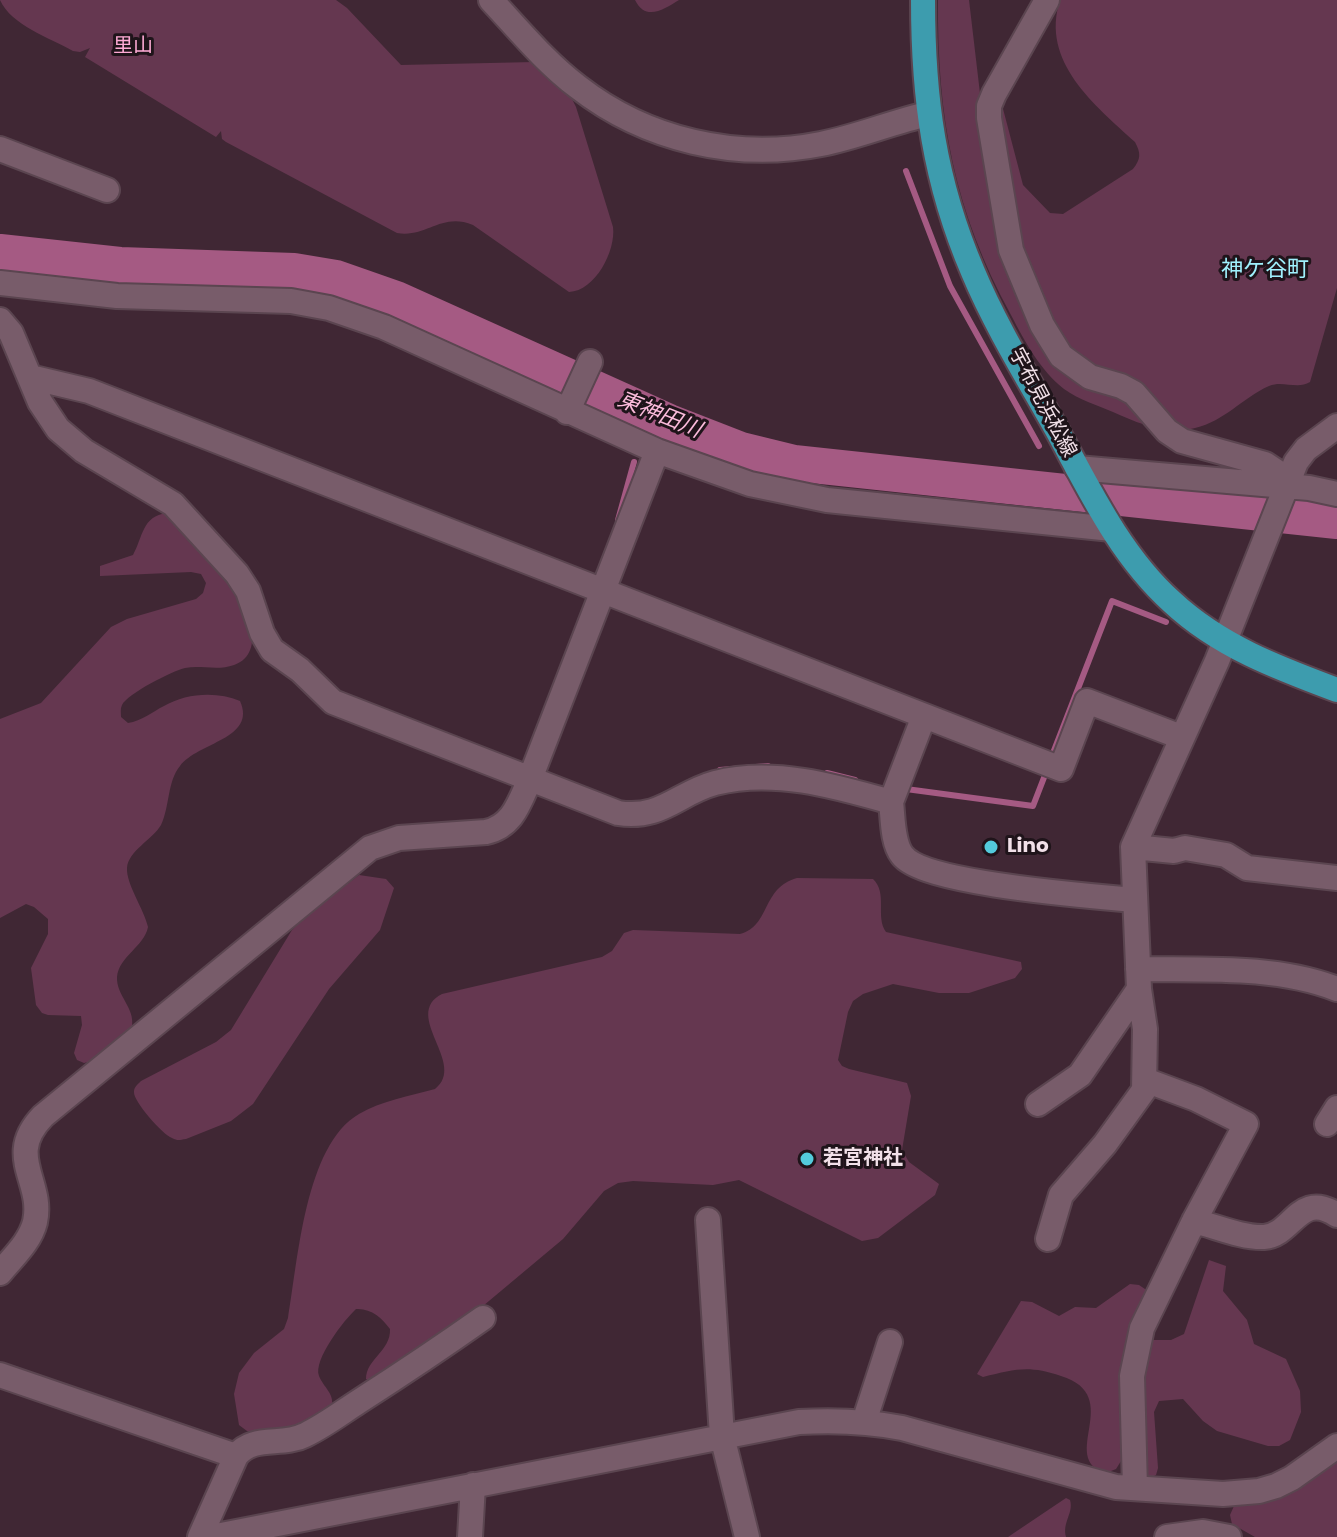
<!DOCTYPE html>
<meta charset="utf-8">
<style>
body{margin:0}
canvas{display:block;background:#402734}
</style>
<canvas width="1337" height="1537"></canvas>
<script>
const g = document.querySelector('canvas').getContext('2d');
g.lineJoin = 'round';
function fillPath(path, color) { g.fillStyle = color; g.fill(path, 'evenodd'); }
function trace(path, color, width, dash) { g.strokeStyle = color; g.lineWidth = width; g.lineCap = dash ? 'butt' : 'round'; g.setLineDash(dash || []); g.stroke(path); }
function label(font, color, halo, rows, align = 'center') {
  g.font = font + ' Poppins,"Noto Sans JP",sans-serif'; g.lineWidth = 6; g.setLineDash([]); g.textBaseline = 'middle'; g.strokeStyle = halo; g.fillStyle = color; for (const [text, x, y, turn = 0] of rows) {
    g.save(); g.translate(x, y); g.rotate((+turn || 0) * Math.PI / 180); g.textAlign = isNaN(turn) ? turn : align; if (halo) g.strokeText(text, 0, 0); g.fillText(text, 0, 0); g.restore();
  }
}
fillPath(new Path2D(`
 M0,0H336L347,8L401,65L535,62L570,95L576,107L613,227C616,251 595,291 569,292L473,225C441,212 427,238 397,233L226,142L222,139L221,131L216,137L85,57L90,48L80,52L73,51C50,38 11,25 0,0Z
 M635,0H679C664,9 646,22 635,0Z
 M938,0H969L983,119L1002,105L1023,185L1050,213L1063,214L1133,169C1141,159 1141,153 1135,142C1095,105 1040,62 1060,0H1337V288L1310,382C1297,390 1283,380 1269,386C1242,398 1225,421 1195,428C1166,435 1140,424 1113,412C1097,405 1079,400 1064,389C1040,370 1025,342 1011,315C954,211 937,117 938,0Z
 M167,513C185,531 219,560 232,579C246,601 269,653 234,665C218,671 201,665 185,668C172,671 127,694 122,705C120,709 121,713 121,717L128,723C142,721 152,712 164,706C186,693 217,691 240,701C257,739 198,742 180,766C167,782 170,806 161,825C153,839 128,851 127,868C126,884 144,909 148,927C144,947 119,956 117,977C116,995 135,1008 132,1026L92,1061L84,1063L77,1060L74,1053L82,1025L81,1016L48,1015L42,1013L36,1005L31,968L48,934V919L34,907L26,904L0,918V719L41,703L111,627L127,619L196,599L203,593L206,583L201,574L191,572L100,576V566L133,555C143,537 142,516 167,513Z
 M359,875L386,879L394,888L380,930L329,989L253,1104L231,1121L186,1139C179,1140 178,1141 172,1138C163,1135 133,1101 134,1092C134,1087 137,1085 141,1081L216,1042L231,1030L292,930L307,915Z
 M797,878L873,879C888,893 875,917 886,932L1021,962L1022,969L1015,978L969,993H939L893,984L863,994L853,1001L848,1012L838,1060L842,1066L849,1069L907,1083L911,1096L902,1150L909,1162L939,1184L935,1195L878,1238L862,1241L739,1180L713,1185L633,1181L618,1183L604,1191L563,1239L477,1311L370,1381L366,1379C366,1359 391,1351 390,1329C382,1318 371,1308 356,1309C344,1320 313,1360 319,1376C324,1388 334,1393 332,1406L302,1427L257,1434L247,1431L239,1425L234,1394L239,1373L254,1353L284,1329L288,1318C298,1261 305,1145 359,1114C381,1101 410,1096 435,1089C468,1064 401,1015 442,994L602,957L612,951L624,933L633,930L740,934C771,926 761,888 797,878Z
 M1209,1260L1226,1266L1223,1291L1247,1320L1254,1344L1286,1359L1300,1391L1301,1412L1290,1440L1279,1446H1268L1217,1431L1203,1421L1183,1399L1159,1401L1154,1412L1158,1468L1156,1475L1150,1478L1143,1475L1138,1401L1151,1340H1171L1184,1334Z
 M1130,1284L1139,1285L1148,1291L1126,1453L1116,1469L1106,1473C1057,1459 1126,1396 1061,1376C1029,1365 1015,1369 983,1377L977,1374L1021,1301L1032,1302L1059,1316L1075,1307L1096,1308Z
 M1337,1455V1537H1255L1232,1524L1230,1515L1234,1506Z
 M1066,1498L1070,1500C1074,1513 1062,1522 1066,1537H1008Z`), '#653750');
trace(new Path2D(`
 M906,171L950,286L1039,446
 M1035,490L1036,478
 M618,520L634,462
 M1053,753L1112,601L1166,622
 M720,770L768,766
 M827,773L855,780
 M906,789L1033,806L1045,775`), '#a55a83', 6);
trace(new Path2D(`
 M0,252L120,265L294,271L336,278L396,299L669,422L741,450L794,463L1337,521`), '#a55a83', 36);
const minor = new Path2D(`
 M491,0C519,30 545,62 578,87C646,140 736,161 821,144C857,137 892,122 928,114
 M1047,0L994,94L989,106V118L1011,250L1042,325L1061,356L1090,377L1121,386L1134,393L1167,431L1182,441L1265,464L1277,472L1286,486
 M0,149L107,190
 M0,283L117,296L291,301L329,308L384,327L657,451L750,484L827,500L1112,529
 M0,320L11,333L40,402L58,429L84,451L173,504L237,574L248,591L262,633L272,650L300,670L333,702L618,813C661,820 678,793 715,783C773,768 835,786 891,802C893,817 892,842 902,855C923,884 1093,896 1134,900
 M30,377L89,391L1061,769L1087,701L1181,737
 M567,412L590,362
 M1077,468L1309,488L1337,494
 M891,802L924,716
 M1133,847L1174,851L1185,848L1226,855L1247,868L1337,878
 M1138,969C1203,970 1276,965 1337,989
 M1038,1104L1080,1075L1139,989
 M1327,1124L1337,1108
 M708,1220L722,1436L747,1537
 M1194,1221C1215,1226 1242,1238 1264,1237C1293,1235 1299,1190 1337,1215
 M1048,1239L1061,1195L1105,1144L1144,1090L1145,1029L1139,989L1133,847L1217,661L1296,462L1306,449L1337,426
 M0,1273C13,1257 30,1242 35,1222C44,1181 4,1156 43,1116L370,848L399,838L486,832C513,826 519,803 530,779L657,451
 M0,1375L236,1456
 M864,1422L890,1342
 M1135,1488L1132,1376L1142,1328L1194,1221L1246,1124L1196,1099L1145,1080
 M202,1533L211,1537L799,1422C834,1420 867,1421 902,1428L1116,1487L1223,1494L1259,1491L1276,1486L1292,1478L1337,1446
 M200,1537L236,1456C253,1434 282,1447 305,1435C324,1426 341,1413 358,1402C400,1375 442,1347 483,1318
 M470,1537L473,1485
 M1167,1537L1203,1532L1229,1537`);
const major = new Path2D(`
 M923,0C923,98 934,181 973,272C996,327 1029,380 1058,432C1091,493 1121,556 1172,602C1219,646 1278,668 1337,690`);
trace(minor, '#5b4550', 28);
trace(major, '#5b4550', 28);
trace(minor, '#785c6a', 24);
trace(major, '#3d9cae', 24);
for (const [x, y, r, color] of [
 [991,847,8,"#53cbdc"],
 [807,1159,8,"#53cbdc"]
]) { const dot = new Path2D(); dot.arc(x, y, r, 0, 2 * Math.PI); g.fillStyle = color; g.fill(dot); trace(dot, '#1f141a', 3); }
label('20px', '#feaad5', '#1f141a', [
 ["里山",133,47]
]);
label('20px', '#f1e0e8', '#1f141a', [
 ["宇布見浜松線",1042,403,62]
]);
label('bold 20px', '#f1e0e8', '#1f141a', [
 ["Lino",1007,847],
 ["若宮神社",823,1159]
], 'left');
label('22px', '#a0f1fd', '#1f141a', [
 ["神ケ谷町",1265,270]
]);
label('italic 22px', '#fbbbdb', '#1f141a', [
 ["東神田川",659,416,22]
]);
</script>
